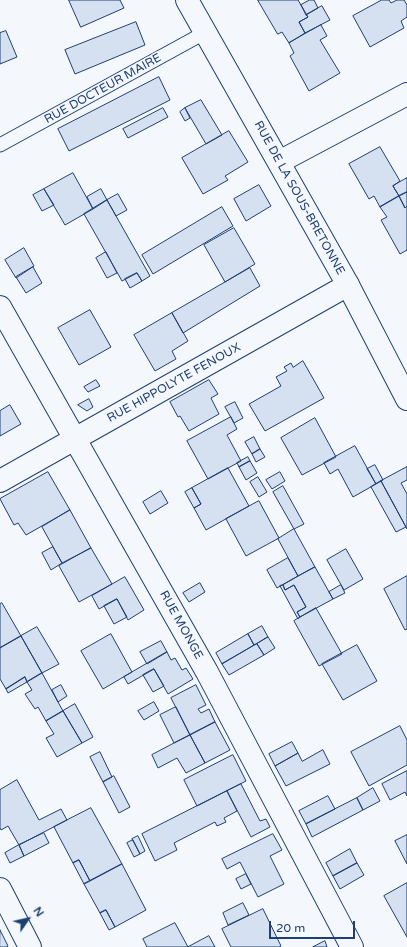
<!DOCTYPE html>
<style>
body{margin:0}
#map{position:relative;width:407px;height:947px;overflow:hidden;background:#f4f7fb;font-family:"Varela Round",sans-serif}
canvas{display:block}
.north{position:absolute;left:8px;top:899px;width:40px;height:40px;-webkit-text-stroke:3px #f4f7fb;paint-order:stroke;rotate:56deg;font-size:11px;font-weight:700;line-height:16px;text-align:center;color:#1d3f73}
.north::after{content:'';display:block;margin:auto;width:14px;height:18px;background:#1d3f73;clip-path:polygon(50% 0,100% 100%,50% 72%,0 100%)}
.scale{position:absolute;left:269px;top:921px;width:86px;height:18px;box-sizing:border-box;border:2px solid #1d3f73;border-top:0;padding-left:5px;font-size:12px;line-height:14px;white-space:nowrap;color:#1d3f73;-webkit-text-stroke:3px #f4f7fb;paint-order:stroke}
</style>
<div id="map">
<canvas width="407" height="947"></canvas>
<div class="north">N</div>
<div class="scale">20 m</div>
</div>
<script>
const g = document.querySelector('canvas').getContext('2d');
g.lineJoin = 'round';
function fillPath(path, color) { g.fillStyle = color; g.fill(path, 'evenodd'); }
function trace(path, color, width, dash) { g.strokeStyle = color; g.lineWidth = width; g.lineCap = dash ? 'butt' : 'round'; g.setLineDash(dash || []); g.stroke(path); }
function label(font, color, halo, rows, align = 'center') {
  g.font = font + ' "Varela Round",sans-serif'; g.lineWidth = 3; g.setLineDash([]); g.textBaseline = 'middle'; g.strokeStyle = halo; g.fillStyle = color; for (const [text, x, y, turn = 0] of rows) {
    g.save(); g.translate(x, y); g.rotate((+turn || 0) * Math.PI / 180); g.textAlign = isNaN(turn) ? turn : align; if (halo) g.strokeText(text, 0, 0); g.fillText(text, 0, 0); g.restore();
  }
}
const building = new Path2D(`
 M69,0H120L124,8L81,27Z
 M258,0H298L308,17L299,22L305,33L289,43L282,32L278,34Z
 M310,0H314L318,8L306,15L301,5Z
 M382,0H389L391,3L397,0H404L407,5V17L401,21L404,28L370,47L353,16Z
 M322,6L330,20L305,33L299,22L308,17L306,15Z
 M136,22L145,45L75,74L65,50Z
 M321,25L327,36L320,40L340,73L309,91L290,56L294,53L289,43Z
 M6,31L17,57L0,64V33Z
 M159,77L170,100L69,151L58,129Z
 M201,100L222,135L206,144L185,108Z
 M163,108L168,117L128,138L123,129Z
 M185,108L190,118L185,121L180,112Z
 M229,131L248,162L225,176L228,180L203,194L182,158Z
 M380,147L400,181L393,186L399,196L380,207L374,196L369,199L349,164Z
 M73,173L93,209L65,225L44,189Z
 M407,178V192L399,196L393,186Z
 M259,185L271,206L246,221L234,199Z
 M44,189L54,205L42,211L33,195Z
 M101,189L107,200L93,209L87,197Z
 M407,192V206L405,208L399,196Z
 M118,194L127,210L116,216L107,200Z
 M399,196L405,208L407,206V250L400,254L381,220L387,217L380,207Z
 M107,200L150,276L142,281L137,273L122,281L84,214Z
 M222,207L233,226L153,274L142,255Z
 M234,228L255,264L225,282L204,245Z
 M24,248L34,266L16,278L5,260Z
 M106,252L117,273L107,278L96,258Z
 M33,267L42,283L26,293L16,277Z
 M250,268L260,286L183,333L172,313Z
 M137,273L142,281L130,288L125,279Z
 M90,310L111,347L79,365L58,328Z
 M172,313L188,341L172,351L176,359L155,371L134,335Z
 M303,361L324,398L265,431L249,404L281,386L276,377L287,371L284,367L291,363L293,367Z
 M96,380L100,386L88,392L84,387Z
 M209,380L218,394L211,398L219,414L189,431L180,416L178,417L170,402Z
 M89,399L93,407L87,411L78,405Z
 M235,402L243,418L234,423L225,407Z
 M10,405L21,424L0,436V411Z
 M231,417L237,429L227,435L241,461L208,479L187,441Z
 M315,418L336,457L302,475L281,438Z
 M254,437L260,449L252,454L245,442Z
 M355,446L376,484L353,497L338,469L330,474L324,463Z
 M260,449L265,457L256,462L252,454Z
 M248,457L250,461L239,467L237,463Z
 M250,461L257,473L246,480L239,467Z
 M375,465L383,480L376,484L367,469Z
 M407,467V480L401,483L407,494V529L381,481Z
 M228,468L249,506L206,530L194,508L201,504L192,488Z
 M48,472L70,510L26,535L18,523L14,525L0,499Z
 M280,472L285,481L272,489L266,480Z
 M258,477L267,492L259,497L250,482Z
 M381,481L406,527L396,532L371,487Z
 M283,486L304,524L294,529L273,492Z
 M192,488L201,504L194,508L185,492Z
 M161,491L168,503L150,514L143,502Z
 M259,501L279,538L246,556L226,519Z
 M70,510L91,548L62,563L42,527Z
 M294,529L315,567L298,576L278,539Z
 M53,547L62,563L51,570L42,553Z
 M91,548L112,584L79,602L59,566Z
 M346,549L363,579L344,590L327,560Z
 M288,558L298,576L277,588L267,570Z
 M315,567L333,599L300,617L297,612L306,607L294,585L285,590L283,585Z
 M407,576V629L405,630L384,589Z
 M125,577L144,610L128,620L117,599L99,609L92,596Z
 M200,583L205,592L189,602L183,593Z
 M283,585L285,590L294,585L306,607L297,612L300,617L298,619L280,586Z
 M341,585L345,593L333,599L329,592Z
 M117,599L127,617L114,624L104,606Z
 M2,603L21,636L0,648V604Z
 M316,608L342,654L319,666L294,621Z
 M262,626L268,637L254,645L248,634Z
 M37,627L59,664L42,673L21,636Z
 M111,634L132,672L103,689L81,651Z
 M248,634L254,645L222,664L216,653Z
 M21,636L42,673L27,682L25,677L6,689L0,679V648Z
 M268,637L275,648L264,655L257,644Z
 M161,641L167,652L147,664L140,652Z
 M257,644L264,655L229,675L222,664Z
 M357,645L377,681L343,700L322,664Z
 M167,652L171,660L175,658L182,670L186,668L193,679L168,694L154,669L128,684L124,677Z
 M154,669L164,686L153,692L143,675Z
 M42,673L63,711L46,721L38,707L35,709L25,694L32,690L27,682Z
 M25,677L27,682L8,693L6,689Z
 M61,685L67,696L58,702L52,690Z
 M196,685L206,705L198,709L201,713L209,709L215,722L190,735L171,698Z
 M154,702L159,711L144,720L138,711Z
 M75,704L93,737L82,743L63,711Z
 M176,707L190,735L174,743L160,715Z
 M63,711L82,743L57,757L46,738L54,734L46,721Z
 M215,722L230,750L205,763L190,735Z
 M400,726L407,740V765L369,786L351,752Z
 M190,735L205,763L186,773L177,758L158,768L152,755Z
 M292,742L298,753L275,766L269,754Z
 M323,750L330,764L286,786L275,766L298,753L302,761Z
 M100,752L112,777L103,782L90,757Z
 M233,755L246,781L197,806L184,780Z
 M407,771V796L405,792L390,800L382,784Z
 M114,776L130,807L119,813L103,782Z
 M17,780L39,820L61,809L67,820L19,845L8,826L1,830L0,828V790Z
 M241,784L260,821L266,819L270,827L251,837L227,791Z
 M373,788L380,801L363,810L357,798Z
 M227,791L237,811L224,818L226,822L217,826L215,822L174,843L177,850L155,861L142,834Z
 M328,796L335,809L306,824L299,811Z
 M357,798L363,810L312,837L306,824Z
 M91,808L122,864L90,881L79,860L73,863L54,827Z
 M44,833L49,843L24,856L19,845Z
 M273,834L282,850L270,856L284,884L258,897L240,862L227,869L222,859Z
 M407,835V864L395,841Z
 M138,836L145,851L140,854L132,839Z
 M133,840L140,854L134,857L127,843Z
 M19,845L24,856L10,863L5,853Z
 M350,849L357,863L333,876L326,863Z
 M79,860L90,881L84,884L73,863Z
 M357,863L364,875L340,889L333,876Z
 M122,864L146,910L115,927L106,910L100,913L84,884Z
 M246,874L251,884L241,889L236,879Z
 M407,883V937L384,896Z
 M243,903L249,915L228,925L223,913Z
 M263,909L281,946L279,947H231L222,929Z
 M106,910L115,927L109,930L100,913Z
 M175,923L188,947H147L143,939Z
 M0,930L8,946L6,947H0Z
 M209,936L215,947H188Z
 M325,941L327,947H313Z`);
fillPath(building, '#d5e0f0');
trace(building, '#1d3f73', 1);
const service = new Path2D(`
 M0,145L206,32`);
const minor = new Path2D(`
 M279,162L407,94
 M0,307L207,672L352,947
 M0,481L348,285
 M0,889L30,947`);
const tertiary = new Path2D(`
 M187,0L348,285L407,399`);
trace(service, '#1d3f73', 15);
trace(minor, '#1d3f73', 24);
trace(tertiary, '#1d3f73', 24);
trace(service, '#f4f7fb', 13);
trace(minor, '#f4f7fb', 22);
trace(tertiary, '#f4f7fb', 22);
label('12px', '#1d3f73', '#f4f7fb', [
 ["RUE DOCTEUR MAIRE",103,89,-29],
 ["RUE DE LA SOUS-BRETONNE",299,198,61],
 ["RUE HIPPOLYTE FENOUX",174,383,-29],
 ["RUE MONGE",181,625,61]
]);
</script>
